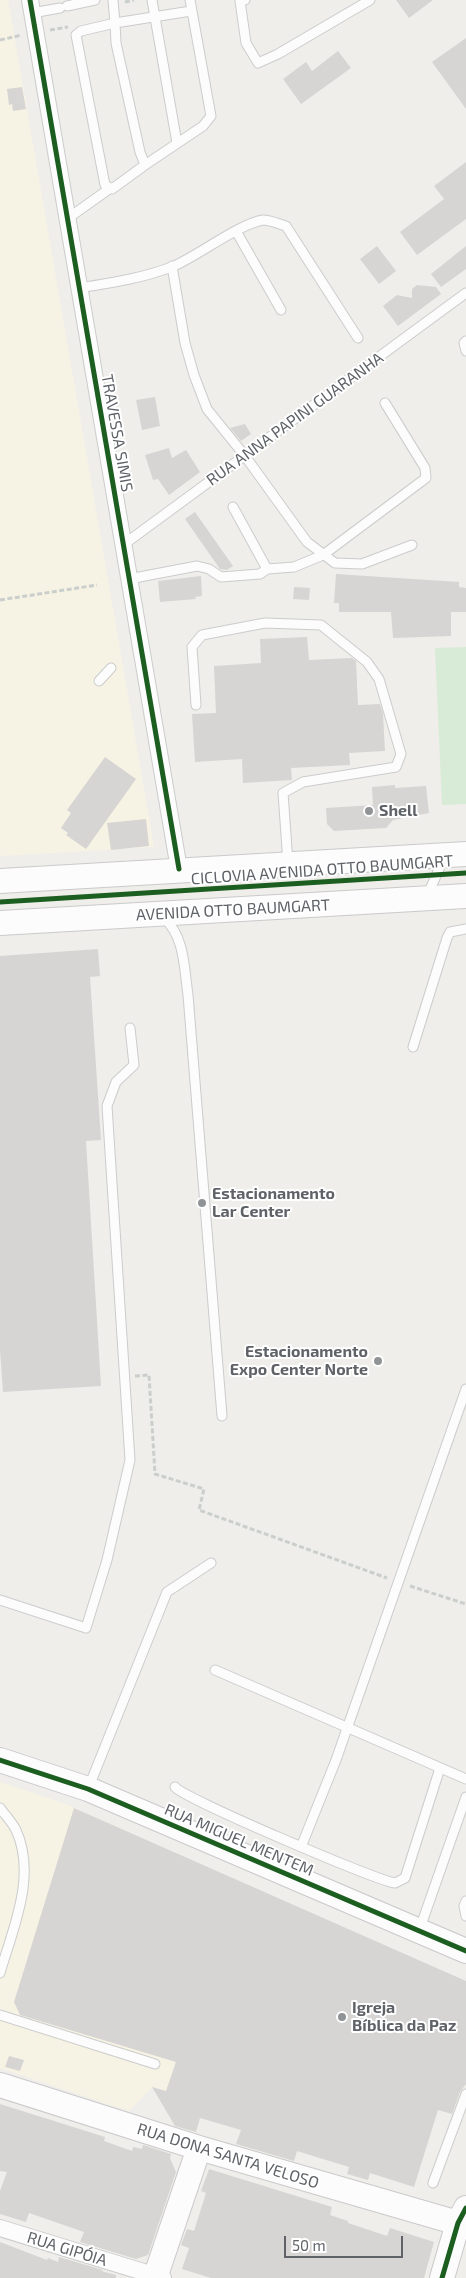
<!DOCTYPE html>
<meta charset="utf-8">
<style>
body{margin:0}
#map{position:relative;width:466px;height:2278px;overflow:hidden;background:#efeeea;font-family:"Exo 2",sans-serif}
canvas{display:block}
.scale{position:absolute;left:284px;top:2236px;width:119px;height:22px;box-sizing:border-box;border:2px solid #5f6368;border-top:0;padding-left:6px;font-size:15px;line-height:18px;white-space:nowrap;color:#5f6368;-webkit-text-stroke:4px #fff;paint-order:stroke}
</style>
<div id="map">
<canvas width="466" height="2278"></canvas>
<div class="scale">50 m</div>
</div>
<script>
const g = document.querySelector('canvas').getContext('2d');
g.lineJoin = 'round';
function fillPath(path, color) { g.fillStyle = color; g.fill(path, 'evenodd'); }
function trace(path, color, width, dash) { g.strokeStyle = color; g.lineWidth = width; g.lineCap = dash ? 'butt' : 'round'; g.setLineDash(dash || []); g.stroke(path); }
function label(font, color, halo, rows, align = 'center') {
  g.font = font + ' "Exo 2",sans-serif'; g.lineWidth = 4; g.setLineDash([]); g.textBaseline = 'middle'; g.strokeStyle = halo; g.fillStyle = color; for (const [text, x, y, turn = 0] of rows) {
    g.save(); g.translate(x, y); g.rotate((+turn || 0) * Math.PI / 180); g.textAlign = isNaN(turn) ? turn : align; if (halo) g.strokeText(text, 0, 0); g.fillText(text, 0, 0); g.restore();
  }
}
fillPath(new Path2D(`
 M0,0H8L154,847L0,856Z
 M0,1782L68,1805L257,1890L178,2053L167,2091L152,2087L129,2111L0,2068Z`), '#f7f3e4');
fillPath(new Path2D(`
 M466,647V804L442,805L435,648Z`), '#d8ebd6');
fillPath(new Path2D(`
 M396,0H433L409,18Z
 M466,38V109L432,62Z
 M338,51L351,68L301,104L283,79L306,62L312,71Z
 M22,87L26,109L13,111L12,104L9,105L7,89Z
 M466,162V219L417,255L400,232L444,199L434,186Z
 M377,246L396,271L379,284L360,259Z
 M466,246V269L441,287L431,274Z
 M417,285L436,287L441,294L398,326L383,306L397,295L412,298V289Z
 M155,397L160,426L142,430L136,400Z
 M245,424L251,434L241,441L230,428Z
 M169,448L172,458L186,450L200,472L169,495L158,479L153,480L145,455Z
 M195,512L233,566L227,570L220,569L185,519Z
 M336,574L459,582V587L466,588V612H451V636L393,638L391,612H339V603H334Z
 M201,576L202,596L195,597L196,599L160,602L158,581Z
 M294,587L310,588L309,600L293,599Z
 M307,637L309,660L352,658L356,661L358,705L380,704L383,714L385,751L349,753L350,765L291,768L292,780L243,783L242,759L195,762L192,714L216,713L214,666L261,663L260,639Z
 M105,757L136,779L86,849L66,835L68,833L61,828L71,813L67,810Z
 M395,785V788L426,786L429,813L393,820L386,828L334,831L327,824L326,808L373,805L372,787Z
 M146,819L149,846L111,850L107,823Z
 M98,949L100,976L90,977L101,1140L86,1141L101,1386L3,1392L0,1350V956Z
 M74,1808L466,1981V2084L460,2092L452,2114L438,2110L414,2187L370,2173L368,2180L347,2174L349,2167L297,2151L294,2161L236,2144L241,2130L200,2118L196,2132L175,2126L152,2087L166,2091L176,2062L20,2015L14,2002Z
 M9,2056L24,2060L20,2071L5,2067Z
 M0,2104L105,2137L104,2141L132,2151L133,2147L142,2149L143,2145L171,2154L170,2158L176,2172L148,2255L136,2259L80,2242L84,2232L29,2213L26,2222L0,2214V2191L7,2172L0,2171Z
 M209,2169L332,2207L330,2215L348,2221V2223L387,2236L390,2228L434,2242L424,2278H211L182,2269L189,2248L181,2245L187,2229L194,2231L206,2193L201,2191Z
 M0,2242L47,2260L48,2258L58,2262L59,2257L103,2270L101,2271L116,2275V2278H0Z`), '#d6d5d3');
const lane = new Path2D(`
 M113,0L115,23L81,31L76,35L105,185L112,189L145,165
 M152,0L177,143
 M190,0L211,116L203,126L145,165L140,152L116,43L115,23L191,11
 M245,0L240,1L246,43L258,63L278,54L370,0
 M67,6L95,0
 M32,13L60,8
 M67,219L109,189
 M236,231L281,310
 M172,266L185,343L194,375L207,409L245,456L307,542L335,563L362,564L412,545
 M79,288C111,283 144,278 174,266C199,255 239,224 263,220C270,220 279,224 286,226L358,338
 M466,341L464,343L466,351
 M123,545L466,293
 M267,569L294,567L323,555L426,478L425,468L385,403
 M129,579L197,566L209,569L221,577L260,574L267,569L233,507
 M99,681L111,668
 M196,705L192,647L202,635L265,623L321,625L367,662L379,679L401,754L396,767L303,782L283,793L288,863
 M427,896L444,858
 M164,918C185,937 184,968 188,995L222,1416
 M413,1047L447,938L450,932L466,929
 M0,1600L86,1628L107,1560L130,1460L107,1106L116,1082L134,1065L130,1028
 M215,1670L466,1779
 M175,1787C183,1798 375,1880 395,1883L405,1878L440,1768
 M88,1789L167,1592L211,1563
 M0,1808C5,1815 12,1822 16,1830C37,1876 13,1928 0,1973
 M301,1847L336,1760L466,1389
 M466,1901L464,1906L466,1916
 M419,1931L466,1797
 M0,2015L155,2064
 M433,2183L466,2094`);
const street = new Path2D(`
 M30,0L179,869
 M0,2228L163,2278`);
const secondary = new Path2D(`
 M0,881L466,854
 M0,923L466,896
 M0,1760L88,1789L466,1951
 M0,2085L199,2148L458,2223
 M155,2278L199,2148
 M442,2278L458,2223L466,2208`);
trace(lane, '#cbcccc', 11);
trace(street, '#cbcccc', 18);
trace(secondary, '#cacacb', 26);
trace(new Path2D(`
 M125,2L134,0
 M50,30L68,27
 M0,40L22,35
 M0,600L97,585
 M135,1376L149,1375L155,1474L204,1489L199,1510L387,1578
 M410,1586L466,1604`), '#cacfcc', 3, [5, 2.5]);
trace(lane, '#fdfcfc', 9);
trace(street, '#fdfcfc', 16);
trace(secondary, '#fdfcfc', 24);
trace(new Path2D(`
 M30,0L179,869
 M0,902L466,873
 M0,1760L88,1789L466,1951
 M442,2278L458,2223L466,2208`), '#1b5e20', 5);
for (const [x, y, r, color] of [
 [369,811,5,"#919496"],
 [202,1203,5,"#919496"],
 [378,1361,5,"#919496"],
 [342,2017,5,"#919496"]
]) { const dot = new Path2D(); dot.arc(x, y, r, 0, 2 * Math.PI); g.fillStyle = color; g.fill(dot); trace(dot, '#fff', 2); }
label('16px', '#5f6368', '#fff', [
 ["RUA ANNA PAPINI GUARANHA",295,419,-36],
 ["TRAVESSA SIMIS",117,433,80],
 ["CICLOVIA AVENIDA OTTO BAUMGART",322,870,-4],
 ["AVENIDA OTTO BAUMGART",233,910,-3],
 ["RUA MIGUEL MENTEM",239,1840,23],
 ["RUA DONA SANTA VELOSO",228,2156,17],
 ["RUA GIPÓIA",67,2249,17]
]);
label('bold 16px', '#5f6368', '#fff', [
 ["Shell",379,811],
 ["Estacionamento",212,1194],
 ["Lar Center",212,1212],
 ["Estacionamento",368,1352,"right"],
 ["Expo Center Norte",368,1370,"right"],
 ["Igreja",352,2008],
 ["Bíblica da Paz",352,2026]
], 'left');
</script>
